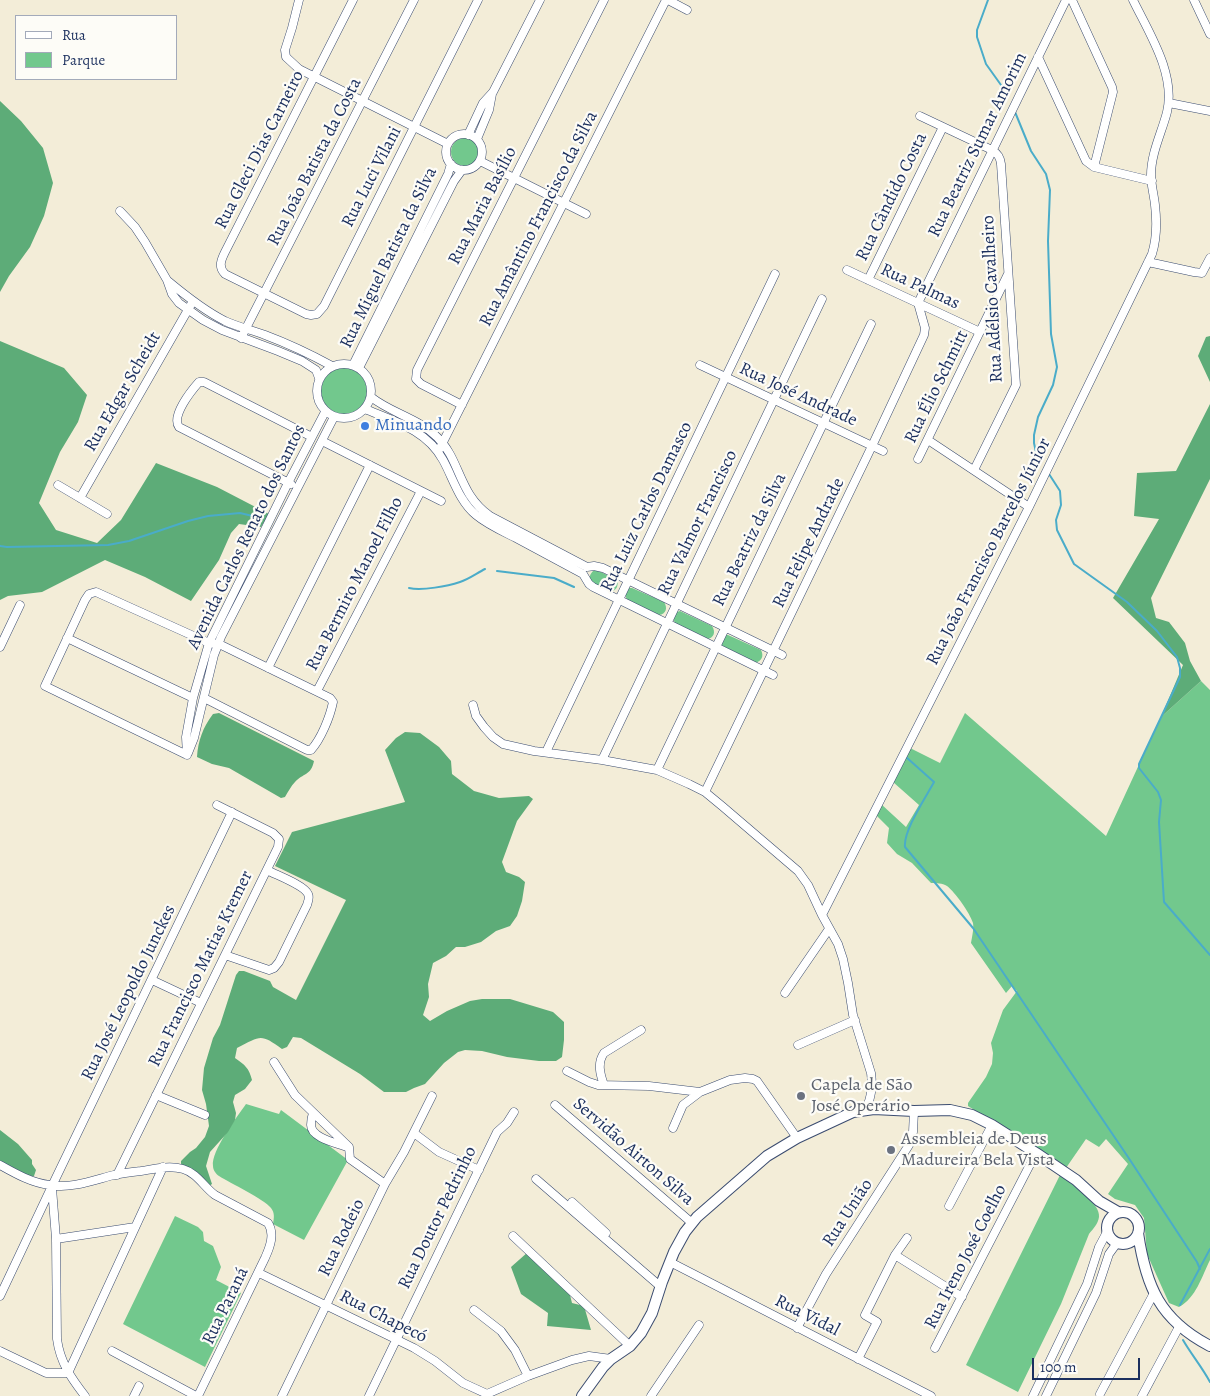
<!DOCTYPE html>
<meta charset="utf-8">
<style>
body{margin:0}
#map{position:relative;width:1210px;height:1396px;overflow:hidden;background:#f3edd8;font-family:Alegreya,serif}
canvas{display:block}
.legend{position:absolute;left:15px;top:15px;width:162px;height:65px;box-sizing:border-box;background:#fdfcf7;border:1px solid #a3aaba;margin:0;padding:6px 9px;list-style:none;font-size:15px;color:#1b2f5e}
.legend li{display:flex;align-items:center;gap:10px;height:25px}
.legend b{width:25px;border:1px solid #a3aaba}
.scale{position:absolute;left:1032px;top:1358px;width:108px;height:22px;box-sizing:border-box;border:2px solid #1b2f5e;border-top:0;padding-left:6px;font-size:15px;line-height:18px;white-space:nowrap;color:#1b2f5e;-webkit-text-stroke:4px #fdfcf7;paint-order:stroke}
</style>
<div id="map">
<canvas width="1210" height="1396"></canvas>
<ul class="legend">
<li><b style="height:6px;background:#fff"></b>Rua</li>
<li><b style="height:14px;background:#72c88d"></b>Parque</li>
</ul>
<div class="scale">100 m</div>
</div>
<script>
const g = document.querySelector('canvas').getContext('2d');
g.lineJoin = 'round';
function fillPath(path, color) { g.fillStyle = color; g.fill(path, 'evenodd'); }
function trace(path, color, width, dash) { g.strokeStyle = color; g.lineWidth = width; g.lineCap = dash ? 'butt' : 'round'; g.setLineDash(dash || []); g.stroke(path); }
function label(font, color, halo, rows, align = 'center') {
  g.font = font + ' Alegreya,serif'; g.lineWidth = 4.5; g.setLineDash([]); g.textBaseline = 'middle'; g.strokeStyle = halo; g.fillStyle = color; for (const [text, x, y, turn = 0] of rows) {
    g.save(); g.translate(x, y); g.rotate((+turn || 0) * Math.PI / 180); g.textAlign = isNaN(turn) ? turn : align; if (halo) g.strokeText(text, 0, 0); g.fillText(text, 0, 0); g.restore();
  }
}
fillPath(new Path2D(`
 M451 152a14 14 0 1 1 28 0a14 14 0 1 1-28 0Z
 M321 391a23 23 0 1 1 46 0a23 23 0 1 1-46 0Z
 M594,570H597L617,580C619,586 616,591 610,592C601,588 581,582 594,570Z
 M629,588H632L664,602C668,608 666,614 659,615L627,600L625,594L626,590Z
 M680,611L712,626C716,632 714,638 707,639L675,624L673,617L677,612Z
 M726,635H728L761,650C764,656 762,661 755,663L723,648L721,641Z
 M1201,681L1210,690V1260C1202,1276 1196,1298 1179,1307L1169,1303L1147,1254L1144,1218L1135,1205L1115,1199L1108,1194L1128,1164L1106,1139L1099,1147L1086,1139L1066,1168L968,1106V1103L986,1077L992,1064L993,1053L991,1043L1003,1010L1017,991L1012,986L1006,993L971,943C972,937 974,929 973,923C970,913 955,892 947,886C942,883 937,883 931,883L912,863L897,854L887,843L889,828L876,815L881,804L906,827L919,805L893,782L910,748L940,763L965,713L1106,836L1161,717Z
 M246,1104L279,1114L281,1110L348,1160L304,1240L273,1224C274,1218 275,1213 271,1208C264,1199 230,1183 219,1176C216,1174 213,1170 213,1166C211,1151 237,1117 246,1104Z
 M1060,1175C1070,1183 1101,1203 1099,1217C1098,1224 1093,1229 1089,1234L1061,1304L1018,1392L966,1365Z
 M175,1216L198,1227L203,1232L204,1241L213,1246L221,1267L216,1280L241,1293L205,1367L123,1324Z`), '#72c88d');
fillPath(new Path2D(`
 M0,101L21,121L43,148L53,183L44,216L30,247L9,276L0,292Z
 M1210,336V382L1198,356L1206,337Z
 M0,341L64,368L87,395L78,422L60,452L39,503L56,530L97,543L121,520L156,463L217,487L269,514L261,527L239,524L231,533L219,560L191,601L145,577L105,560L42,592L8,596L0,600Z
 M1210,404V479L1151,598L1156,618L1169,622L1185,643L1190,661L1201,681L1161,717L1183,665L1113,598L1159,519L1134,516L1137,473L1176,471Z
 M219,713L314,761C311,776 303,773 295,782C291,786 288,792 285,797L281,798L229,768L212,764L197,757C198,741 203,727 213,714Z
 M405,732L420,733L439,747L451,761L452,774L474,791L499,798L529,796L533,799L517,821L502,862L506,872L519,877L525,882L522,901L517,916L510,926L496,931L481,942L465,947H456L446,956L433,963L428,984L429,997L423,1015L430,1021L447,1011L470,1001L482,999H510L553,1012L564,1022V1040L562,1057L556,1061H539L507,1057L482,1051L465,1050L458,1052L444,1063L425,1084L414,1088L406,1092H384L360,1074L301,1038L293,1037L287,1047L282,1049C260,1033 261,1036 237,1048L235,1058C245,1065 249,1068 252,1080L245,1089L235,1095L233,1102L236,1113L235,1120L228,1132L210,1152L206,1166L212,1184L209,1186L187,1167L181,1164V1161L190,1152L196,1148L205,1137L209,1126L206,1104L202,1090L204,1068L213,1038L220,1025L236,975L239,971H244L270,981L273,987L296,1000L346,900L275,866L292,832L405,802L385,750L396,738Z
 M0,1130L18,1144L32,1160V1164L36,1170L34,1176C23,1177 10,1167 0,1162Z
 M528,1252L569,1291L572,1303L584,1306L591,1330L547,1326L548,1313L521,1294L511,1267Z`), '#5dac78');
trace(new Path2D(`
 M988,0L977,30V37L986,64L1001,85L1006,98
 M1015,112L1031,151L1046,174L1050,190L1048,241L1051,334L1057,367L1053,385L1038,417L1034,435V443L1038,462
 M1049,474L1060,491L1061,505L1056,520L1057,530L1074,564L1127,602L1157,631L1177,657L1180,668V677L1139,764V768L1158,792L1161,800L1159,822L1164,902L1210,955
 M0,546L7,547L108,545L129,541L188,521L208,516L240,513L261,518
 M497,571L554,578L574,587
 M409,588C422,591 448,586 460,582C469,579 477,573 485,569
 M906,757L934,782C926,797 903,831 905,847L973,928L1128,1157L1197,1262L1200,1269
 M1180,1305L1210,1249
 M1183,1340C1191,1354 1202,1367 1210,1382`), '#4aacc9', 2);
const minor = new Path2D(`
 M299,0L292,28L285,50L286,57L299,69L448,144
 M353,0L225,252C221,260 218,267 225,274L306,314L311,315L317,314L324,306L478,0
 M668,0L687,10
 M1072,0L1112,87L1113,92L1094,167
 M1194,0L1210,34
 M1038,57L1086,161L1094,167L1152,181
 M1169,103L1210,111
 M920,116L992,150C998,154 1000,157 1001,164L1016,385L974,470
 M446 152a18 18 0 1 1 36 0a18 18 0 1 1-36 0Z
 M468,135L483,103L493,92L540,0
 M477,139L489,110L492,94
 M480,161L586,214
 M120,211L135,227L145,242L167,280L172,294L179,303L203,320L222,330L278,351L302,361L316,370L319,378
 M1148,262L1194,272L1202,273L1210,258
 M847,270L980,332
 M868,280L943,127
 M168,281C186,296 205,311 225,321C238,327 252,330 265,335C289,344 310,354 332,366
 M241,338L414,0
 M317 391a27 27 0 1 1 54 0a27 27 0 1 1-54 0Z
 M353,365L448,174L451,164
 M700,365L883,451
 M359,368L454,181L462,170
 M371,397C391,413 418,418 437,437C461,460 458,494 490,516L587,567
 M462,405L421,384L416,379L417,370L604,0
 M365,409C394,421 427,430 443,460C453,478 459,501 476,515C488,525 502,531 516,538C538,550 561,562 583,574
 M928,440L1029,507
 M322,441L441,501
 M438,452L666,0
 M918,459L1008,274
 M291,484L179,427C171,416 191,391 199,382H204L312,437
 M58,485L107,514
 M80,498L193,301
 M587,567L594,566L603,568L782,655
 M583,574L589,584L593,587L773,675
 M67,638L193,698
 M0,647L20,605
 M268,668L370,465
 M317,691L421,491
 M473,705L476,716L484,727L493,737L503,744L534,751L602,760L657,770L689,784L705,792L722,806L798,871L808,885L822,915
 M546,752L775,274
 M188,753L194,738L214,655L221,637L334,417
 M187,755L45,686L85,600L89,594L96,592L209,643L219,644L330,698L333,702C330,717 321,739 311,750H307L204,698
 M187,755L186,737L193,698L209,643L288,483L325,412
 M602,760L822,299
 M657,770L871,324
 M705,792L872,446L924,335L925,328L918,303L1066,0
 M225,955L269,970L274,968L279,962L307,905C308,901 310,898 308,894C304,885 276,875 267,870
 M152,980L201,1003
 M785,993L829,929
 M798,1045L855,1020
 M274,1062L295,1095L349,1147L350,1159L385,1184
 M567,1071L589,1082L598,1085L649,1086L700,1092L730,1080L745,1078L753,1079L757,1081L797,1138
 M604,1085C600,1074 597,1063 604,1053L641,1030
 M156,1095L205,1115
 M555,1105L692,1223
 M866,1110C871,1097 873,1087 871,1073L853,1015L848,983L843,959L838,944L822,915L1029,507L1152,254C1157,238 1157,222 1155,205C1154,195 1151,185 1151,175C1151,153 1162,132 1167,112C1176,74 1149,33 1133,0
 M313,1113C312,1116 311,1121 311,1125C311,1138 337,1143 347,1147
 M673,1128L683,1105L700,1092
 M414,1133L439,1152L479,1170
 M0,1165C16,1174 32,1183 50,1185C71,1189 94,1180 114,1175C123,1173 132,1172 141,1171C154,1169 169,1165 183,1169C197,1173 204,1187 215,1195L268,1223C275,1234 270,1247 265,1258L198,1396
 M117,1175L278,847L279,839L273,833L217,805
 M536,1179L661,1287
 M52,1188L56,1239L57,1339C60,1362 71,1378 85,1396
 M572,1202L606,1233
 M949,1206L992,1125
 M513,1236L630,1346
 M56,1239L135,1227
 M895,1255L907,1238
 M670,1262L931,1396
 M259,1273L414,1348L435,1361L463,1383L487,1394V1396
 M0,1296L52,1186L232,812
 M474,1310L501,1331L515,1350L528,1376
 M797,1328L826,1274L909,1145L913,1132L914,1111
 M935,1348L1036,1153
 M0,1351L46,1373H68L163,1167
 M112,1351L196,1396
 M858,1359L877,1322L865,1315L895,1255L962,1297
 M487,1394L528,1376L572,1360L589,1356L611,1359
 M1100,1394L1154,1293
 M134,1396L139,1386
 M282,1396L385,1184L404,1152L432,1096
 M369,1396L497,1132L507,1123L514,1112
 M651,1396L699,1325
 M1033,1396L1087,1284L1099,1247L1107,1232
 M1046,1396L1096,1293L1109,1254L1117,1243
 M1142,1396L1180,1325`);
const major = new Path2D(`
 M1107 1228a16 16 0 1 1 32 0a16 16 0 1 1-32 0Z
 M1138,1233C1146,1287 1160,1320 1210,1346
 M582,1396L603,1367L611,1359L630,1346L641,1333L652,1313L662,1282L674,1252L685,1232L697,1217L767,1156L797,1138L853,1112L874,1109L914,1111L950,1110L972,1115L992,1125L1036,1153L1076,1180L1099,1201L1118,1212`);
trace(minor, '#3b4c70', 9);
trace(major, '#3b4c70', 12);
trace(minor, '#fff', 8);
trace(major, '#fff', 10);
for (const [x, y, r, color] of [
 [365,426,5,"#3f7fe0"],
 [801,1096,5,"#6b7280"],
 [891,1150,5,"#6b7280"]
]) { const dot = new Path2D(); dot.arc(x, y, r, 0, 2 * Math.PI); g.fillStyle = color; g.fill(dot); trace(dot, '#fdfcf7', 2); }
label('18px', '#1b2f5e', '#fdfcf7', [
 ["Rua Beatriz Sumar Amorim",978,145,-64],
 ["Rua Gleci Dias Carneiro",260,150,-63],
 ["Rua João Batista da Costa",315,162,-63],
 ["Rua Luci Vilani",372,177,-63],
 ["Rua Cândido Costa",892,197,-64],
 ["Rua Maria Basílio",483,206,-63],
 ["Rua Amântino Francisco da Silva",539,219,-63],
 ["Rua Miguel Batista da Silva",389,258,-64],
 ["Rua Palmas",920,287,25],
 ["Rua Adélsio Cavalheiro",993,299,-93],
 ["Rua Élio Schmitt",937,387,-64],
 ["Rua Edgar Scheidt",123,392,-60],
 ["Rua José Andrade",798,395,25],
 ["Rua Luiz Carlos Damasco",647,507,-64],
 ["Rua Valmor Francisco",698,523,-64],
 ["Avenida Carlos Renato dos Santos",247,537,-64],
 ["Rua Beatriz da Silva",750,540,-64],
 ["Rua Felipe Andrade",809,543,-64],
 ["Rua João Francisco Barcelos Júnior",989,552,-63],
 ["Rua Bermiro Manoel Filho",355,584,-63],
 ["Rua Francisco Matias Kremer",201,969,-64],
 ["Rua José Leopoldo Junckes",129,993,-64],
 ["Servidão Airton Silva",633,1152,41],
 ["Rua União",848,1213,-57],
 ["Rua Doutor Pedrinho",438,1218,-64],
 ["Rua Rodeio",342,1238,-64],
 ["Rua Ireno José Coelho",966,1257,-63],
 ["Rua Paraná",226,1306,-64],
 ["Rua Vidal",807,1316,27],
 ["Rua Chapecó",383,1317,27]
]);
label('18px', '#366cbe', '#fdfcf7', [
 ["Minuando",375,426]
], 'left');
label('18px', '#5b616d', '#fdfcf7', [
 ["Capela de São",811,1086],
 ["José Operário",811,1107],
 ["Assembleia de Deus",901,1140],
 ["Madureira Bela Vista",901,1161]
], 'left');
</script>
